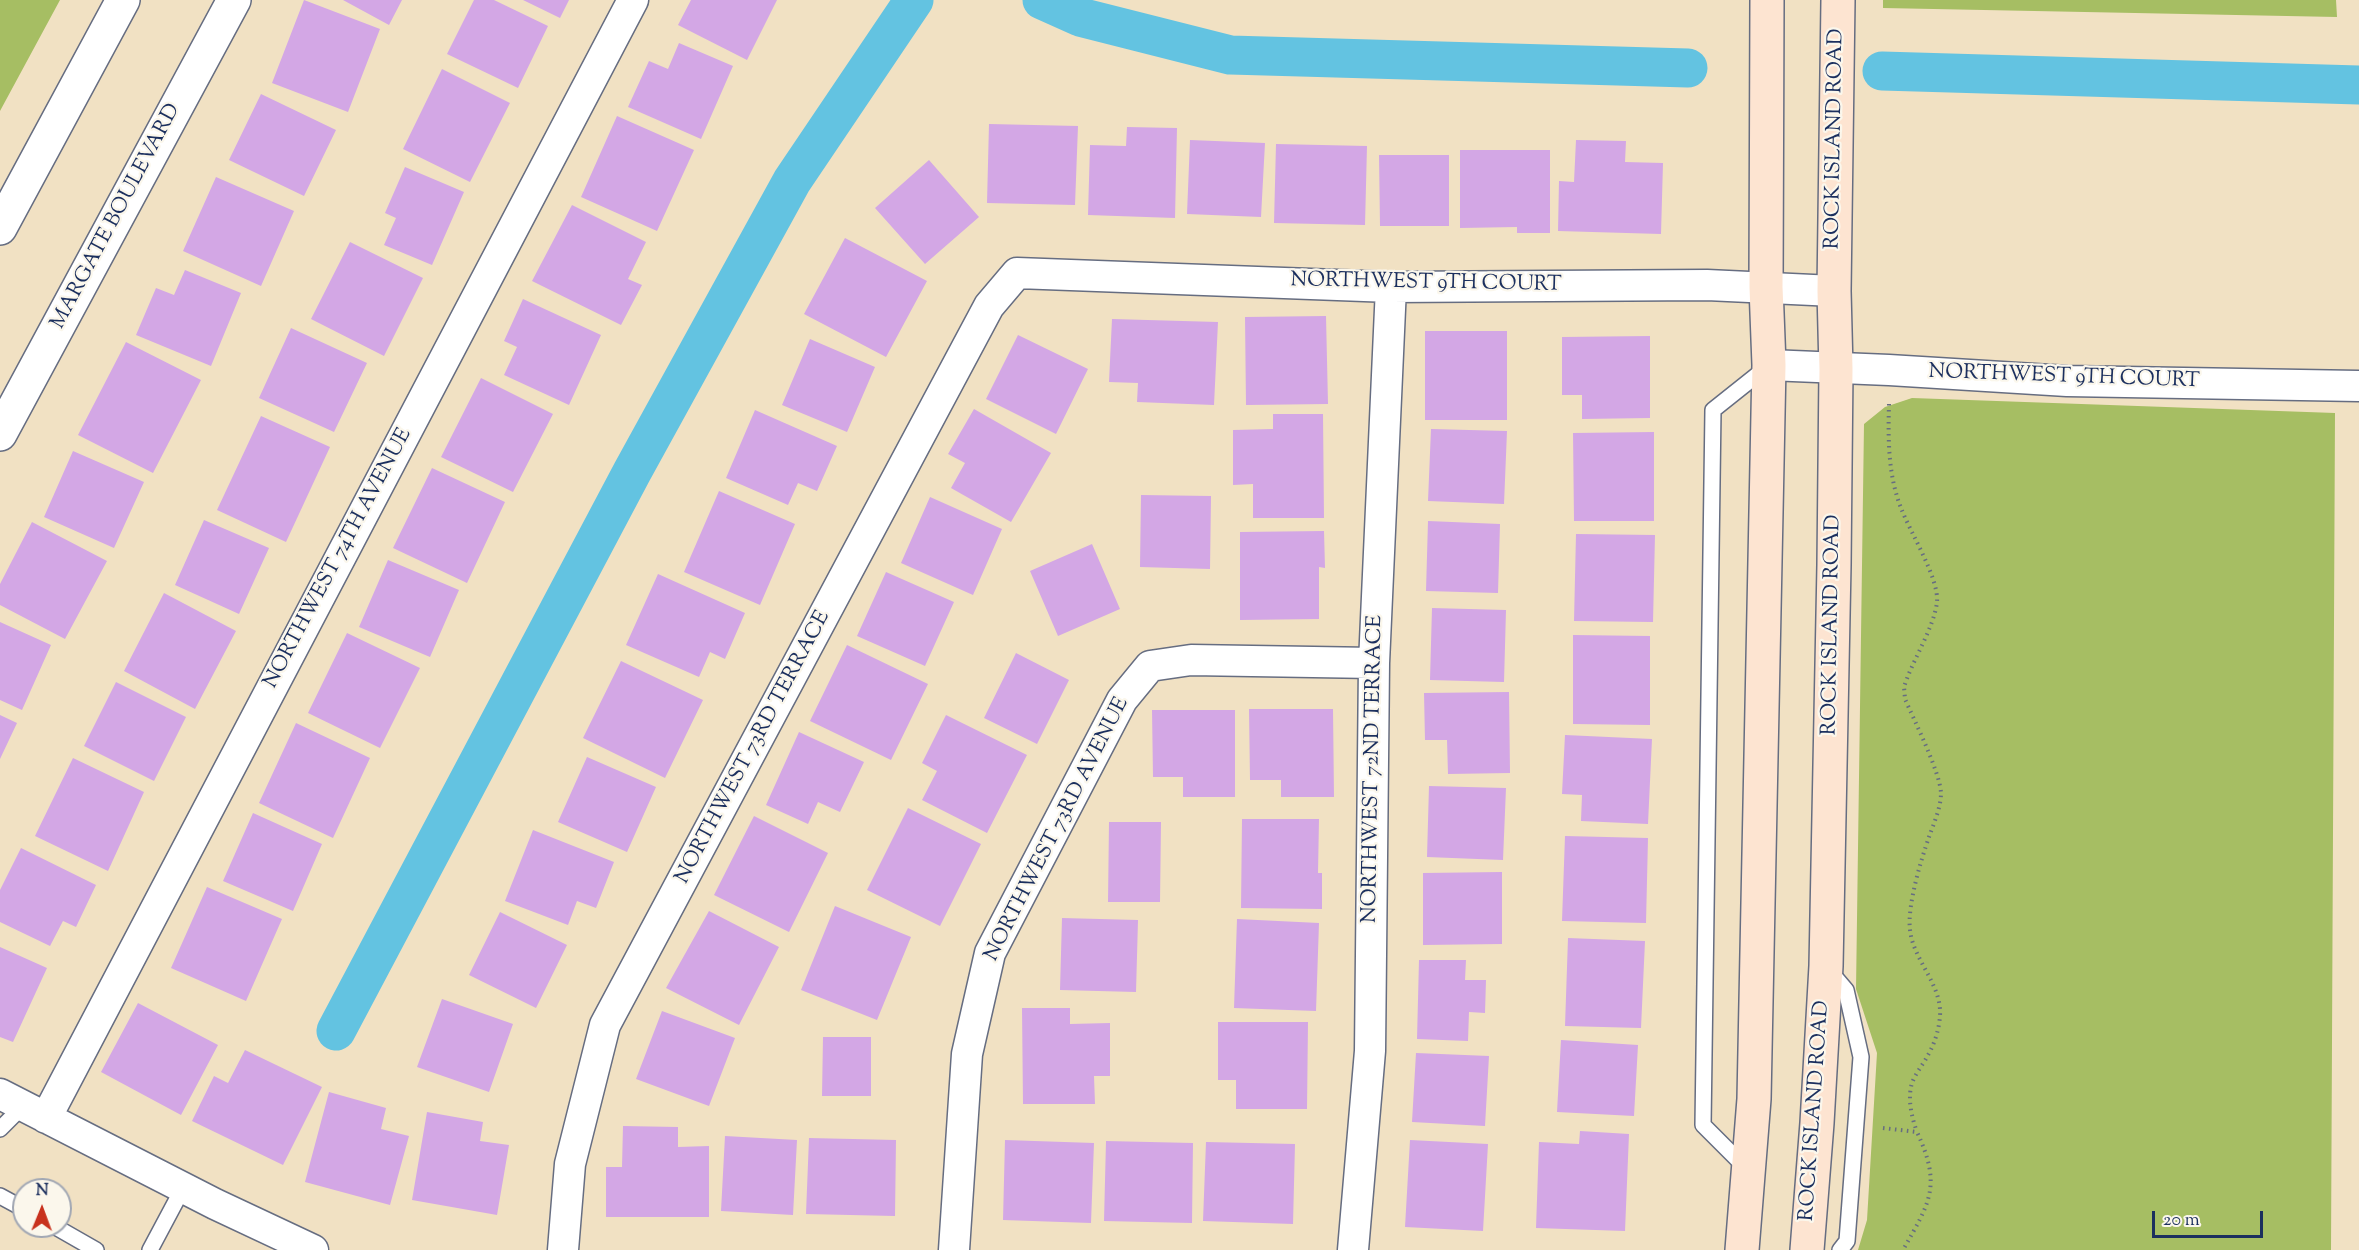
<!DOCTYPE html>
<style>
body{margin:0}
#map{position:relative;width:2359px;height:1250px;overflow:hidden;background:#f1e1c3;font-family:"Sorts Mill Goudy",serif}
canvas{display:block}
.north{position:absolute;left:12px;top:1178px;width:60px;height:60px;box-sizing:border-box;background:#fbf7ec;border:2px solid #a1a7b3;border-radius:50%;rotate:1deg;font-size:16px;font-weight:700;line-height:24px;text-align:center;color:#1b2f5e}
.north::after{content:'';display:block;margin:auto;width:21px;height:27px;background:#c8321e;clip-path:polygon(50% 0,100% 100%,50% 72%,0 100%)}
.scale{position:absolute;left:2152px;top:1211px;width:111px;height:27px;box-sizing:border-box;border:3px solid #1b2f5e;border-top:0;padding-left:8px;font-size:18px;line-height:21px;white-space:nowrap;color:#1b2f5e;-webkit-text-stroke:4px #fbf7ec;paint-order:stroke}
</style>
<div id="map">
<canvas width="2359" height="1250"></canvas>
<div class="north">N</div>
<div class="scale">20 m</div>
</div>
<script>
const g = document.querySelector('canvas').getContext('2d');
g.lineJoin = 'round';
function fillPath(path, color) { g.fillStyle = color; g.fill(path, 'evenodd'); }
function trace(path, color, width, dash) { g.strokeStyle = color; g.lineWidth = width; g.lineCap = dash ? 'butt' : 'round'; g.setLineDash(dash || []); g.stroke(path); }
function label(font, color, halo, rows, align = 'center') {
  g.font = font + ' "Sorts Mill Goudy",serif'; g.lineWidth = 4.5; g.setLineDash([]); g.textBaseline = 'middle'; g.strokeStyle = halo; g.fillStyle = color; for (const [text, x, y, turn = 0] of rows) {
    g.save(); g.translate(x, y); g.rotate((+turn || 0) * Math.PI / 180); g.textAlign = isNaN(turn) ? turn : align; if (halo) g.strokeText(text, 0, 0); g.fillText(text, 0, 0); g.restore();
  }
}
fillPath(new Path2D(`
 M0,0H60L0,111Z
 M1883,0H2336L2337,17L1883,8Z
 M1912,398L2335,413L2331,1250H1858L1867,1220L1877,1053L1856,989L1864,424L1885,407Z`), '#a6be63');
trace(new Path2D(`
 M1042,0L1080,17L1230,55L1688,68
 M1882,71L2359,85
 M336,1031L632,472L792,181L914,0`), '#63c3e1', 39);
fillPath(new Path2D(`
 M304,0L380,29L348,112L272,83Z
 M343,0H402L389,25Z
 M474,0H494L548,26L518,88L447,54Z
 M523,0H569L560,18Z
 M691,0H777L747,60L678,25Z
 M679,43L733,66L701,139L628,107L649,61L668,69Z
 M442,69L510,103L470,182L403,149Z
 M261,94L336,130L304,196L229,160Z
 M617,116L694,150L657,231L581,197Z
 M989,124L1078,126L1075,205L987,203Z
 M1127,127L1177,128L1175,218L1088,215L1090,145L1126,146Z
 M1190,140L1265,143L1261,217L1187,214Z
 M1576,140L1626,141L1625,162L1663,163L1661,234L1558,231L1559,181L1574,182Z
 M1276,144L1367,146L1365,225L1274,223Z
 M1460,150H1550V233H1517V227L1460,228Z
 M1379,155H1449V226H1380Z
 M929,160L979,217L925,264L875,208Z
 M405,167L464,192L432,265L384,245L396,218L385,213Z
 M216,177L294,211L261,286L183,251Z
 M572,205L646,242L628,279L642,285L621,325L532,281Z
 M845,238L927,281L886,357L804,314Z
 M350,242L423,278L384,356L311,319Z
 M185,270L241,293L211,366L136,335L156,288L174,295Z
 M523,299L601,335L569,405L504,375L517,347L504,341Z
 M1326,316L1328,404L1246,405L1245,317Z
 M1112,319L1218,322L1214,405L1137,402L1138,383L1109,382Z
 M291,328L367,363L334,432L259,398Z
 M1425,331H1507V420H1425Z
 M1018,335L1088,369L1056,434L986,399Z
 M1650,336V418L1582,419V395H1562V337Z
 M810,339L875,367L847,432L782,405Z
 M126,342L201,380L153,473L78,435Z
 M481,378L553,414L513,492L441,457Z
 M974,409L1051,453L1011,522L951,488L965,463L948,454Z
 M755,410L837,446L817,491L798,483L788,505L726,478Z
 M1273,414H1323L1324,518H1253V484L1233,485V430L1273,429Z
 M261,416L330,447L286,542L217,510Z
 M1431,429L1507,431L1504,504L1428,501Z
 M1654,432V521H1574L1573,433Z
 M73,451L144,482L114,548L44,517Z
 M432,468L505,502L467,583L393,548Z
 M719,491L795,524L760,605L684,572Z
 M1141,495L1211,496L1210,569L1140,567Z
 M930,497L1002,529L973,595L901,563Z
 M204,520L269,548L239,614L175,585Z
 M1428,521L1500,524L1498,593L1426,591Z
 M32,522L107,561L65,639L0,605V584Z
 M1324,531L1325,568L1319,567V619L1240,620V532Z
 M1576,534L1655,535L1653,622L1574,621Z
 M1092,544L1120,609L1058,636L1030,571Z
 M388,560L459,590L430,657L359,627Z
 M886,572L954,602L925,666L857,636Z
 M658,574L745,613L725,659L710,652L699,677L626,645Z
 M164,593L236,631L195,709L124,671Z
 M1432,608L1506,610L1504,682L1430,680Z
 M0,622L51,645L22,710L0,700Z
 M347,633L420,668L380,748L308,713Z
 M1573,635L1650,636V725L1573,724Z
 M847,645L928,684L891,760L810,721Z
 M1016,653L1069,680L1037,744L984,718Z
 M621,661L703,700L665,778L583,738Z
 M116,682L186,717L154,781L84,746Z
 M1509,692L1510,773L1448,774L1447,740H1425L1424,693Z
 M1249,709H1333L1334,797H1281V780H1250Z
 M1152,710H1235V797H1183V777H1153Z
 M0,715L17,723L0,759Z
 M946,715L1027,755L987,833L922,800L937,771L922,763Z
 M296,723L370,758L333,838L259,803Z
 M799,732L864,762L840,812L818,802L808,824L766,805Z
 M1565,735L1652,739L1648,824L1581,821L1582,795L1562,794Z
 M587,757L656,787L627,852L558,822Z
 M73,758L144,792L108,871L35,836Z
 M1429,786L1506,788L1503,860L1427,857Z
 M908,808L981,844L940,926L867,890Z
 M253,813L322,844L293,911L223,881Z
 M754,816L828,853L789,932L714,895Z
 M1242,819H1319L1318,873H1322V909L1241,908Z
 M1109,822H1161L1160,902H1108Z
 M533,830L614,862L596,908L577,901L568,925L505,901Z
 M1565,836L1648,838L1646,923L1562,921Z
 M21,848L96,885L76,927L63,921L50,946L0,922V890Z
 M1502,872V944L1423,945V873Z
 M207,887L282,919L246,1001L171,968Z
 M835,906L911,937L877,1020L801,990Z
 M709,911L779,947L739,1025L666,988Z
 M500,912L567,945L536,1008L469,975Z
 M1062,918L1138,920L1136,992L1060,990Z
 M1237,919L1319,923L1316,1011L1234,1008Z
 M1568,938L1645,941L1641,1028L1565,1026Z
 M0,947L47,968L13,1042L0,1037Z
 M1419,960H1466L1465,980H1486L1485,1013L1469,1012L1468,1041L1417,1039Z
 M442,999L513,1024L489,1092L417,1067Z
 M138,1003L218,1045L181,1115L101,1072Z
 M1022,1008H1070V1024L1110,1023V1076H1094L1095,1104H1023Z
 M662,1011L735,1038L709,1106L636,1079Z
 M1218,1022H1308L1307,1109H1236V1080H1218Z
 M823,1037H871V1096H822Z
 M1561,1040L1638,1045L1634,1116L1557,1112Z
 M245,1050L322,1087L283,1165L192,1121L214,1076L228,1083Z
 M1416,1053L1489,1056L1485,1126L1412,1122Z
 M329,1092L386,1108L381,1129L409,1136L390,1205L305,1182Z
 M427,1112L483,1122L480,1141L509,1145L497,1215L412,1200Z
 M623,1126L678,1127V1147L709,1146V1217H606V1167H622Z
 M1580,1131L1629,1134L1625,1231L1536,1228L1539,1142L1579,1144Z
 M725,1136L797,1140L793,1215L721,1211Z
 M809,1138L896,1140L895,1216L806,1214Z
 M1005,1140L1094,1143L1091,1223L1003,1220Z
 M1410,1140L1488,1144L1483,1231L1405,1227Z
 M1106,1141L1193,1143L1192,1223L1104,1221Z
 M1206,1142L1295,1144L1293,1224L1203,1221Z`), '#d3a7e5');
const service = new Path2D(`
 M1829,970L1846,990L1861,1057L1847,1241L1840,1250
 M0,1129L23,1106
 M1747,1169L1703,1125L1713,410L1767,367
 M0,1196L24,1209
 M54,1226L96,1250
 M150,1250L183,1188`);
const minor = new Path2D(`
 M1769,365L1889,370L2067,381L2359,386
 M0,1094L215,1204L313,1250
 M46,1118L633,0
 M563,1250L570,1164L605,1025L989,306L1017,273L1391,287L1707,285L1834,291
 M954,1250L967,1054L990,953L1122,700L1150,666L1191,660L1374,663
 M1353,1250L1370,1051L1374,663L1391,287`);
const tertiary = new Path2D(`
 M0,228L123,0
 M0,434L234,0`);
const secondary = new Path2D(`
 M1742,1250L1754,1099L1769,365L1766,287L1767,0
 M1807,1250L1817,1123L1826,966L1834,565L1836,369L1834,291L1838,0`);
trace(service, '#666d81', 18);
trace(minor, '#666d81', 33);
trace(tertiary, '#666d81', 36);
trace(secondary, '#666d81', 36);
trace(new Path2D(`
 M1889,404C1888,439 1888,475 1901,508C1910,532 1939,578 1937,602C1934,628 1912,661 1904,687L1905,699C1914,720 1940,772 1941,793C1941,807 1934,823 1929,837C1921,860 1907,906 1910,930C1913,960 1942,984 1940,1016C1939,1029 1935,1043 1928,1055C1923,1065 1913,1076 1911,1087C1908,1102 1912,1118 1917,1132
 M1883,1128L1917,1132C1942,1186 1930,1202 1903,1250`), '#666d81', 4, [1.5, 4.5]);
trace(service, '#fff', 15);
trace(minor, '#fff', 30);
trace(tertiary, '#fff', 33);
trace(secondary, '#fde4d1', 33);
label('21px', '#1b2f5e', '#fbf7ec', [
 ["ROCK ISLAND ROAD",1836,139,-89],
 ["MARGATE BOULEVARD",117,217,-62],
 ["NORTHWEST 9TH COURT",1426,284,1],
 ["NORTHWEST 9TH COURT",2064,378,2],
 ["NORTHWEST 74TH AVENUE",339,559,-62],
 ["ROCK ISLAND ROAD",1833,625,-89],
 ["NORTHWEST 73RD TERRACE",754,748,-62],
 ["NORTHWEST 72ND TERRACE",1374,769,-89],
 ["NORTHWEST 73RD AVENUE",1058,830,-63],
 ["ROCK ISLAND ROAD",1816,1111,-86]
]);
</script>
